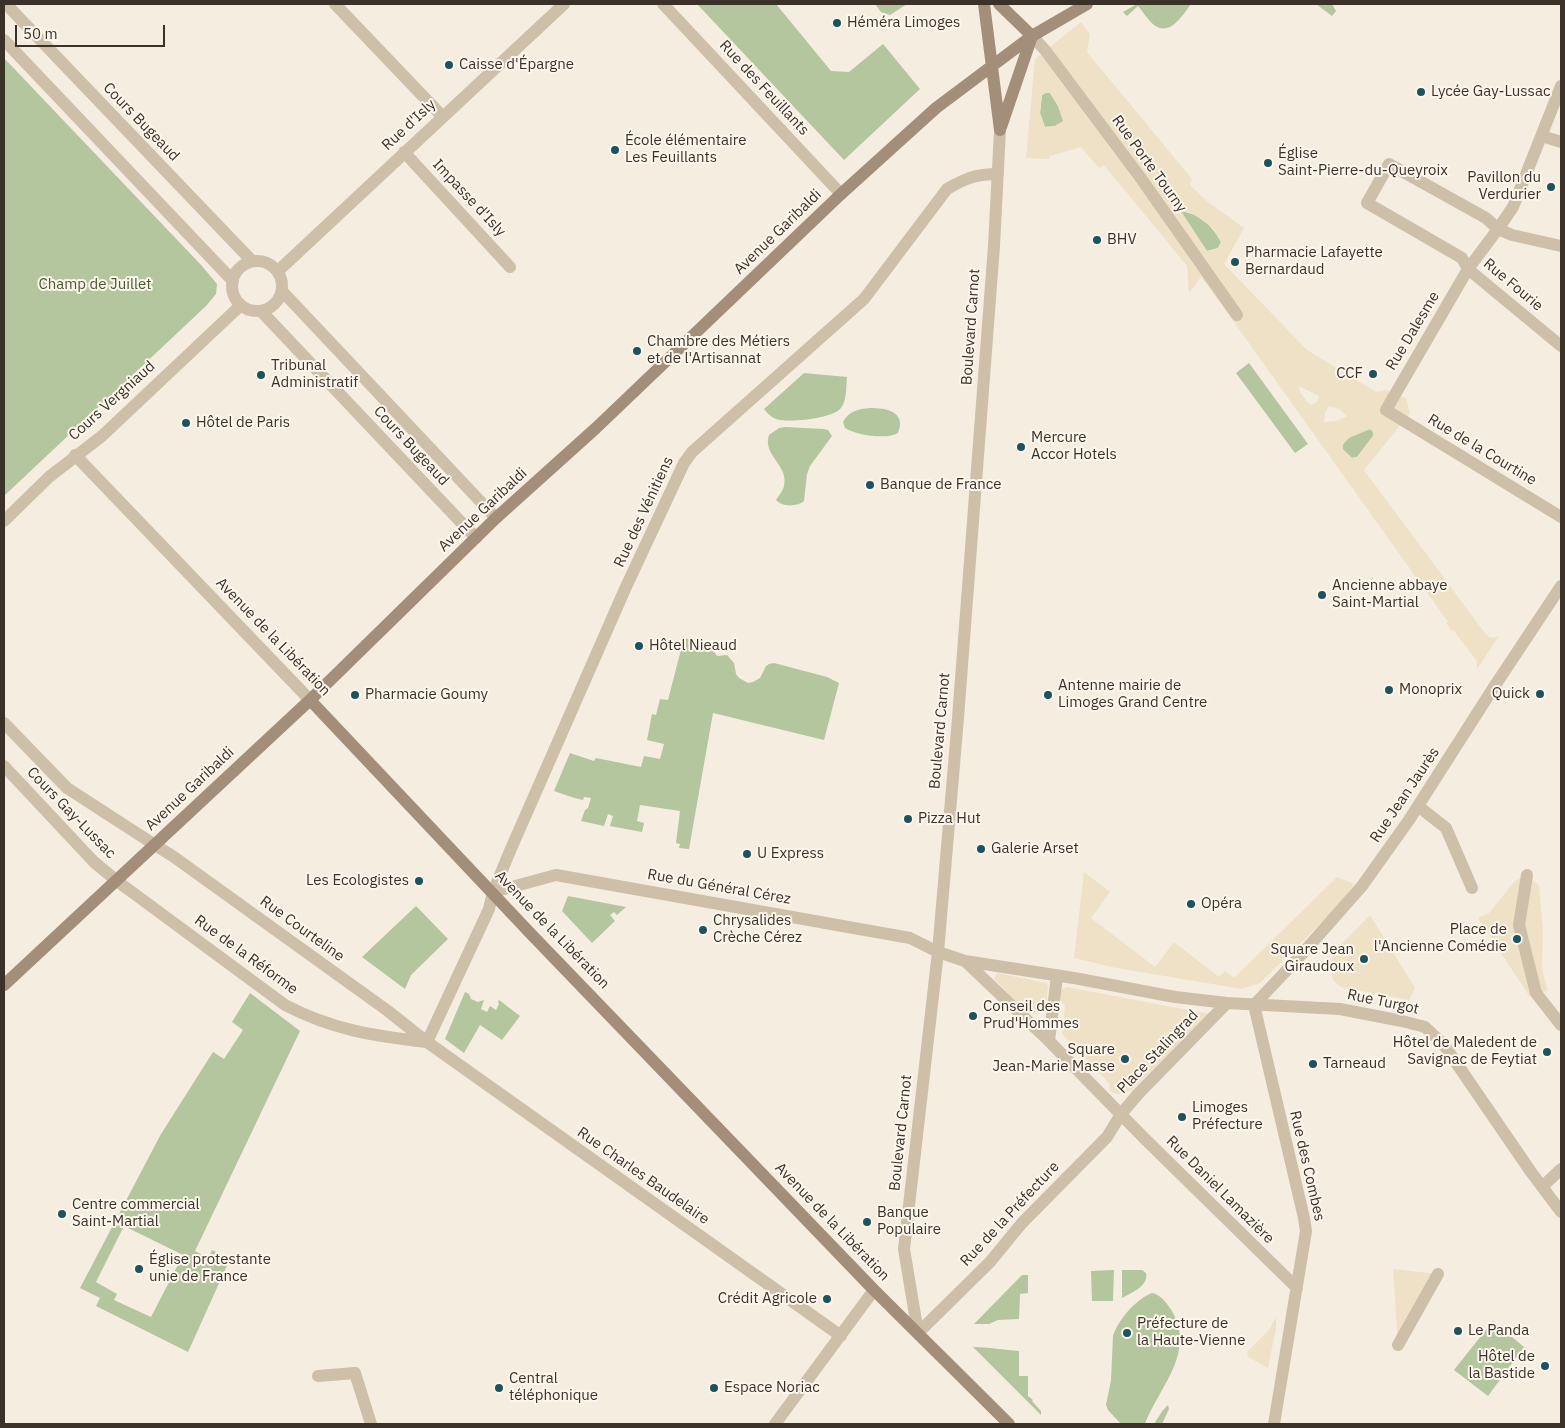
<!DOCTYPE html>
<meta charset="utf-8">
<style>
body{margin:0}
#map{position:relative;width:1565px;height:1428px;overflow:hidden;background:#f5eddf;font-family:"IBM Plex Sans",sans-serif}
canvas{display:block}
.frame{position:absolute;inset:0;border:5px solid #3b3129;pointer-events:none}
.scale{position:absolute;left:15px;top:25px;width:150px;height:22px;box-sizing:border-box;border:2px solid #3b3129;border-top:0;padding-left:6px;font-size:15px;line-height:18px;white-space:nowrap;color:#3b3129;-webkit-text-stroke:4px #fcf6ec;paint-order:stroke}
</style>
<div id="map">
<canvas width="1565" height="1428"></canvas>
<div class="frame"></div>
<div class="scale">50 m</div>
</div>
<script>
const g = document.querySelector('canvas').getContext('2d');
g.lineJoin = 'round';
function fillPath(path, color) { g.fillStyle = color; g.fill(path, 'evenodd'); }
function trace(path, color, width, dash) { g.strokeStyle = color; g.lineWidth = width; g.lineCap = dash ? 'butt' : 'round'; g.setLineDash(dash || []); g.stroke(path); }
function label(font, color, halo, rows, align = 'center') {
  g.font = font + ' "IBM Plex Sans",sans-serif'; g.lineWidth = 4; g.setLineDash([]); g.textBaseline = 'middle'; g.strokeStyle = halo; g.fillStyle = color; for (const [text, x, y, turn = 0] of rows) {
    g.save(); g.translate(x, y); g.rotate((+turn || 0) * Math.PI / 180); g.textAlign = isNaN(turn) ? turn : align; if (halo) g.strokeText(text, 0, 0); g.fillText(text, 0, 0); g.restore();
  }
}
fillPath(new Path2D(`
 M697,4H776L831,71L849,72L883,44L920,89L844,160Z
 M875,4H907L890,15L881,12Z
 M1137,4H1191C1183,15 1170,37 1154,25C1148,20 1143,12 1138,6L1127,16L1123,12Z
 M1316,4H1332L1336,11L1332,16Z
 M4,58L202,266L217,284L216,294L206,306L4,496Z
 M1046,92L1050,93L1058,106L1064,121L1055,126L1045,127L1040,113L1042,95Z
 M1180,211C1200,214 1211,224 1221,242L1218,248L1207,251Z
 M1249,363L1308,444L1295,453L1236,373Z
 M804,373L847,377C846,387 847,400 841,408C832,419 789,423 776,419C771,417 767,413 764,409Z
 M870,408C885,408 907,411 898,433C887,440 856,435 845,428L843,422C849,411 858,409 870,408Z
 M785,427L824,429L828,430L832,436L810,466L807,474L804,501C797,507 782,507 776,500C779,495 783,491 784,486C789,465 762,455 769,435L779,428Z
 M1370,429L1373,431V436L1357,457L1352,458L1342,449C1344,436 1359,433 1370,429Z
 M684,638L712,645L713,650L717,656L727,655L734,663L736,674L739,678L748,683L753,682L760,678L766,666L769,664L774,663L827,677L839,683L824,740L713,713L689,849L679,848L680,844L676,843L680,811L640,805L637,821L644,823L642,832L610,826L613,816L608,814L604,826L581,821L585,810L588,808L591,798L584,797L583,800C573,798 564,794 554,791L570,753L594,761L596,758L641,767L644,756L660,759L664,744L647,740L652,714L656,715L660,699L668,700Z
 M568,896L626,907L617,915L614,912L610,915L615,921L592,943L562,911Z
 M416,906L448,939L411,975L405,989L362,957Z
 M465,992L469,994L471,999L478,1002L484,1000L481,1009L487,1012L490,1006L496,1010L499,1004L498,1002L499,1000L520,1016L502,1040L480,1025L464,1053L445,1039Z
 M250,993L300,1031L195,1251L208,1258L212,1250L230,1259L188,1352L96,1306L100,1298L80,1288L161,1134L213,1052L224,1059L243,1030L232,1022ZM124,1226L183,1255L151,1317L114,1300L117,1294L96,1282Z
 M1114,1270L1113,1301H1092L1091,1271Z
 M1122,1270H1142L1146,1273C1149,1286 1131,1293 1122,1298Z
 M1022,1275H1028V1293L1020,1294L1019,1319L998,1320L989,1324H974Z
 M1152,1293C1162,1295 1167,1304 1172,1311C1196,1353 1159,1387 1145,1424H1121L1108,1410L1106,1405L1111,1380L1113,1336C1118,1320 1136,1299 1152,1293Z
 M1493,1321L1524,1347L1488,1396L1454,1370Z
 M973,1347C989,1347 1004,1350 1019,1351V1376H1028V1396L1033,1400L1032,1401L1041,1411V1415Z
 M1168,1405L1169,1409L1162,1424H1154L1163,1410Z`), '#b3c69d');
fillPath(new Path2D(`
 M1081,22L1090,34L1087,52L1192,179L1190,183L1191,186L1208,202L1244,228L1224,264L1307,350L1376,392L1385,390L1406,398L1410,413L1364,470L1484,632L1489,637L1493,638L1499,636L1477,669V661L1456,634L1454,630L1452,631L1446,623L1448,622L1221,304L1201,277L1189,293L1187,266L1104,165L1099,168L1081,147L1050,156L1049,159L1026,158L1035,59ZM1046,93H1050L1058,106L1063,121L1055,126L1045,127L1040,113L1042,95ZM1181,211L1192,213L1213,228L1221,242L1218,248L1207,251ZM1299,386L1319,396L1317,402L1312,405L1308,403L1300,392ZM1329,406L1339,409L1347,416L1336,421L1324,422L1325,413ZM1370,429L1373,432V436L1357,457L1352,458L1343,449V444L1349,438Z
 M1084,872L1110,892L1091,918L1155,967L1174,942L1219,977L1225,971L1234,978L1337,877L1354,884L1341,903L1260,983L1242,989L1111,967L1074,958Z
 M1527,875L1539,885L1543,930L1542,969L1548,991L1536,993L1530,997L1478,918L1489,913L1515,881Z
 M1370,915L1415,988L1409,1000L1341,987L1333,980L1330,965L1334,952Z
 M997,973L1046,983L1048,986L1046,1008L1036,1014L1027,1012L994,979Z
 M1067,987L1209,1014L1133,1089L1123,1094H1117L1110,1091L1109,1083L1062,1034L1065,1006L1060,1000V991L1062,989Z
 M1393,1269L1438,1274L1398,1345Z
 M1276,1317V1328L1268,1368L1248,1357L1247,1352L1269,1330Z`), '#eee1c5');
trace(new Path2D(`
 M335,4L442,116
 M663,4L841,194
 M1032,36L1045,50L1140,177L1237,315
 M1561,86L1513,207L1498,229L1468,269L1386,410L1561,517
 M1542,136L1561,142
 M404,152L510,267
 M1561,246L1512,235L1498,229L1486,218L1389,164L1367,203L1462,258L1468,269L1561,346
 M278,271L564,4
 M75,455L310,700
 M4,521L49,477L102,436L241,305
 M1418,806L1446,828L1472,888
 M155,845L174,857L388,1011L427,1042L841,1336
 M1527,875L1519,925L1536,993L1561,1025
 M117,881L285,1005C333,1030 374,1036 427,1042
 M493,892L556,875L910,938L938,952L965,961L1074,978L1175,997L1227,1003L1340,1009L1402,1021L1425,1027L1444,1045L1531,1172L1561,1212
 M965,961L1049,1041L1144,1138L1297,1288
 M1254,1005L1302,954L1362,886L1409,820L1492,690L1561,586
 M1254,1005L1304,1218L1306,1231L1274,1424
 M1049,1041L1057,976
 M427,1042L489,909L493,892L510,851L625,589L684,463L692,452L864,299L947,189C966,178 976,174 998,174
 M1543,1186L1561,1169
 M918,1333L904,1249L938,952L958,718L994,246L1000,130
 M918,1333L990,1262L1022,1223L1107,1137L1121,1114L1138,1094L1227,1003
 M1398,1345L1438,1274
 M318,1376L355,1373L371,1424
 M775,1424L874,1290`), '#cebfa9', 12);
trace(new Path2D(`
 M6,4L252,261
 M4,40L233,281
 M232 286a25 25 0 1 1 50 0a25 25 0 1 1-50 0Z
 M282,291L496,518
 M261,311L476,538
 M4,723L67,788L155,845
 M4,766L94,862L117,881`), '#cebfa9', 12);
trace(new Path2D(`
 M984,4L1000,130
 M999,4L1032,36
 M1001,127L1032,36
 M310,700L531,934L874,1290L1009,1424
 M4,985L310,700L496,518L596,428L841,194L936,108L1032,36L1087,4`), '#a38e7a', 12);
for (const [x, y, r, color] of [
 [837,23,5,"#1b5361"],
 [449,65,5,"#1b5361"],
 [1421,92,5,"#1b5361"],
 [615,150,5,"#1b5361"],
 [1268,163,5,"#1b5361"],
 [1551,187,5,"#1b5361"],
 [1097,240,5,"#1b5361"],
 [1235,262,5,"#1b5361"],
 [637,351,5,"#1b5361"],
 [1373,374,5,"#1b5361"],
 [261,375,5,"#1b5361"],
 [186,423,5,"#1b5361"],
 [1021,447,5,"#1b5361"],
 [870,485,5,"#1b5361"],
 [1322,595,5,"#1b5361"],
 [639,646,5,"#1b5361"],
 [1389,690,5,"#1b5361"],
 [1540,694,5,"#1b5361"],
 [355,695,5,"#1b5361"],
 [1048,695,5,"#1b5361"],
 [908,819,5,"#1b5361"],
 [981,849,5,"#1b5361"],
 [747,854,5,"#1b5361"],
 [419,881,5,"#1b5361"],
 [1191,904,5,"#1b5361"],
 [703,930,5,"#1b5361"],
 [1517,939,5,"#1b5361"],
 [1364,959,5,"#1b5361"],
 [973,1016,5,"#1b5361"],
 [1547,1052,5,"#1b5361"],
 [1125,1059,5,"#1b5361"],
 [1313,1064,5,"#1b5361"],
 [1182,1117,5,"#1b5361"],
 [62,1214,5,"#1b5361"],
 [867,1222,5,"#1b5361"],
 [139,1269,5,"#1b5361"],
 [827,1299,5,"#1b5361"],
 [1458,1331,5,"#1b5361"],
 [1127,1333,5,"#1b5361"],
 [1545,1366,5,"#1b5361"],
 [499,1388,5,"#1b5361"],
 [714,1388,5,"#1b5361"]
]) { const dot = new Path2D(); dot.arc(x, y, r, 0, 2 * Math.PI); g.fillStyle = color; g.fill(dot); trace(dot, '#fcf6ec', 2); }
label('15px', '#3b3129', '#fcf6ec', [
 ["Héméra Limoges",847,23],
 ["Caisse d'Épargne",459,65],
 ["Lycée Gay-Lussac",1431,92],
 ["École élémentaire",625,141],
 ["Les Feuillants",625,158],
 ["Église",1278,154],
 ["Saint-Pierre-du-Queyroix",1278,171],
 ["Pavillon du",1541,178,"right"],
 ["Verdurier",1541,195,"right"],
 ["BHV",1107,240],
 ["Pharmacie Lafayette",1245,253],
 ["Bernardaud",1245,270],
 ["Chambre des Métiers",647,342],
 ["et de l'Artisannat",647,359],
 ["Tribunal",271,366],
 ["Administratif",271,383],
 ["CCF",1363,374,"right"],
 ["Hôtel de Paris",196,423],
 ["Mercure",1031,438],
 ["Accor Hotels",1031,455],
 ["Banque de France",880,485],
 ["Ancienne abbaye",1332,586],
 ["Saint-Martial",1332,603],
 ["Hôtel Nieaud",649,646],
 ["Antenne mairie de",1058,686],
 ["Limoges Grand Centre",1058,703],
 ["Monoprix",1399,690],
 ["Quick",1530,694,"right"],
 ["Pharmacie Goumy",365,695],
 ["Pizza Hut",918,819],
 ["Galerie Arset",991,849],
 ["U Express",757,854],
 ["Les Ecologistes",409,881,"right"],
 ["Opéra",1201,904],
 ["Chrysalides",713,921],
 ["Crèche Cérez",713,938],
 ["Place de",1507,930,"right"],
 ["l'Ancienne Comédie",1507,947,"right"],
 ["Square Jean",1354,950,"right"],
 ["Giraudoux",1354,967,"right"],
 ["Conseil des",983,1007],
 ["Prud'Hommes",983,1024],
 ["Hôtel de Maledent de",1537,1043,"right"],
 ["Savignac de Feytiat",1537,1060,"right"],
 ["Square",1115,1050,"right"],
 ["Jean-Marie Masse",1115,1067,"right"],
 ["Tarneaud",1323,1064],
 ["Limoges",1192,1108],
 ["Préfecture",1192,1125],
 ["Centre commercial",72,1205],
 ["Saint-Martial",72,1222],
 ["Banque",877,1213],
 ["Populaire",877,1230],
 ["Église protestante",149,1260],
 ["unie de France",149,1277],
 ["Crédit Agricole",817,1299,"right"],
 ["Préfecture de",1137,1324],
 ["la Haute-Vienne",1137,1341],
 ["Le Panda",1468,1331],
 ["Hôtel de",1535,1357,"right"],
 ["la Bastide",1535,1374,"right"],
 ["Central",509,1379],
 ["téléphonique",509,1396],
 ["Espace Noriac",724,1388]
], 'left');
label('15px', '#3b3129', '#fcf6ec', [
 ["Rue des Feuillants",764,88,47],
 ["Cours Bugeaud",141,122,46],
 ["Rue d'Isly",409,125,-43],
 ["Rue Porte Tourny",1149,164,54],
 ["Impasse d'Isly",469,198,47],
 ["Avenue Garibaldi",778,232,-44],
 ["Rue Fourie",1513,285,40],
 ["Boulevard Carnot",971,327,-86],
 ["Rue Dalesme",1413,331,-59],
 ["Cours Vergniaud",112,401,-42],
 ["Cours Bugeaud",411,446,47],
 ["Rue de la Courtine",1482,450,31],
 ["Avenue Garibaldi",483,510,-43],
 ["Rue des Vénitiens",644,512,-65],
 ["Avenue de la Libération",273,637,46],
 ["Boulevard Carnot",940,731,-85],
 ["Avenue Garibaldi",190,789,-43],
 ["Rue Jean Jaurès",1405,795,-56],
 ["Cours Gay-Lussac",71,813,46],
 ["Rue du Général Cérez",719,887,10],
 ["Rue Courteline",302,929,36],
 ["Avenue de la Libération",552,930,46],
 ["Rue de la Réforme",246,955,36],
 ["Rue Turgot",1383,1002,12],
 ["Place Stalingrad",1158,1052,-46],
 ["Boulevard Carnot",901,1133,-84],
 ["Rue des Combes",1307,1166,77],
 ["Rue Charles Baudelaire",643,1176,35],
 ["Rue Daniel Lamazière",1220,1190,45],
 ["Rue de la Préfecture",1010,1214,-47],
 ["Avenue de la Libération",832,1222,46]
]);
label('15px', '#445c2b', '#fcf6ec', [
 ["Champ de Juillet",95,285]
]);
</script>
